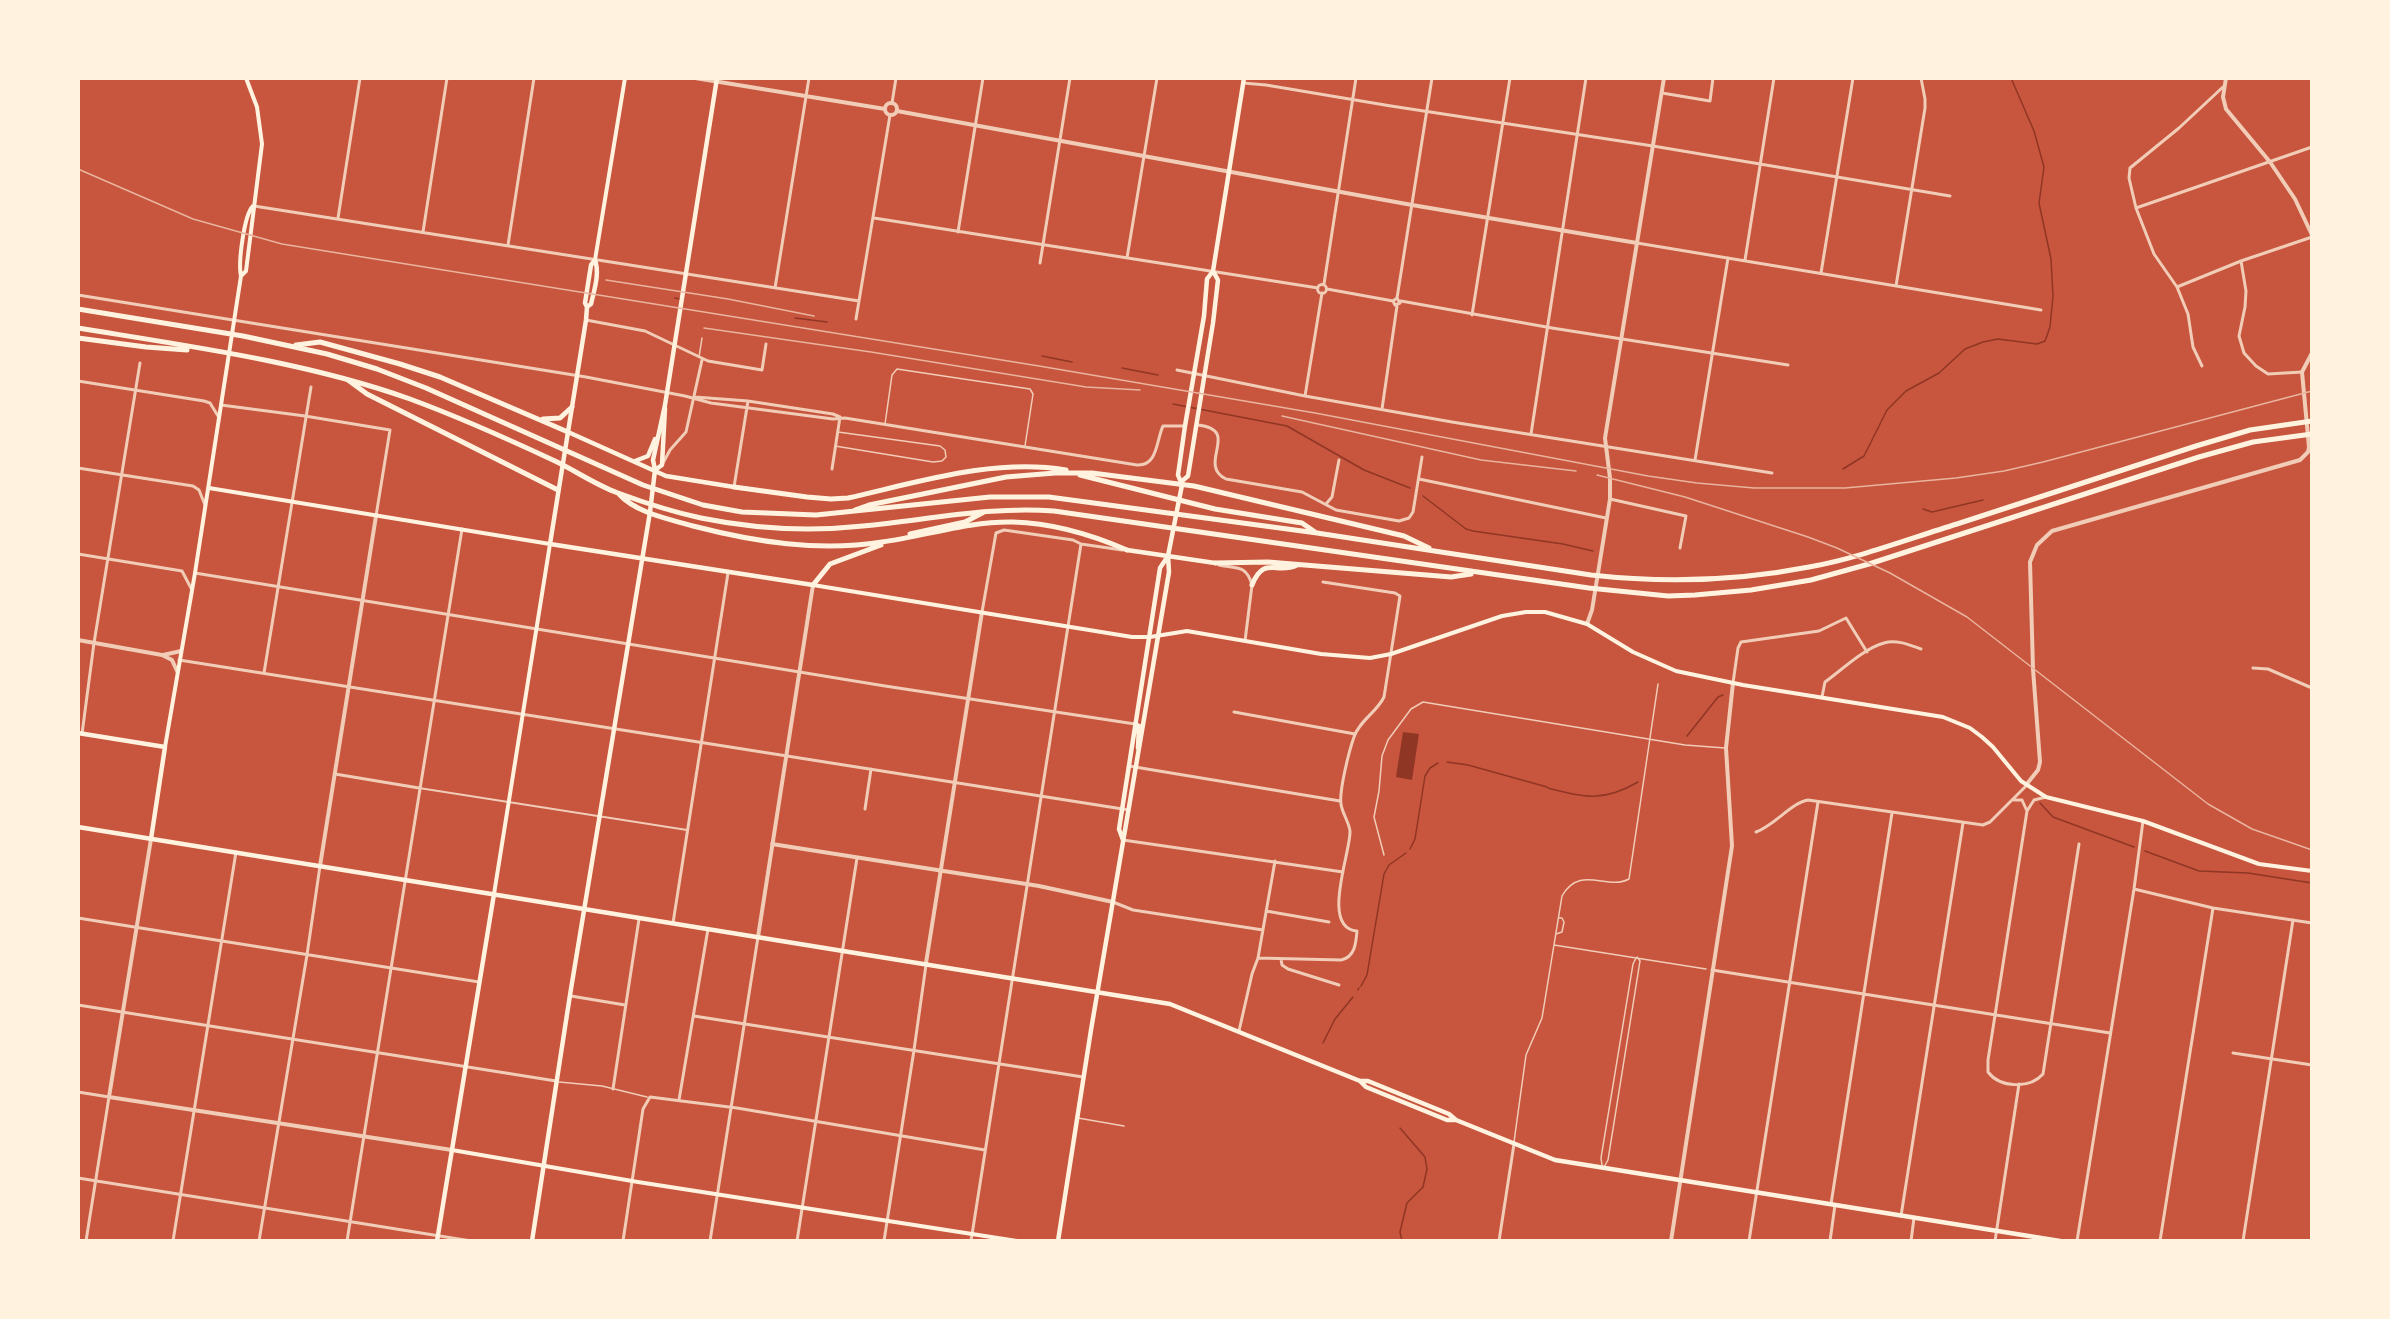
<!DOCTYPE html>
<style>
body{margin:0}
#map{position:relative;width:2390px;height:1319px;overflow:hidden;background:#c8553d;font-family:"Exo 2",sans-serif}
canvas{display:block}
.frame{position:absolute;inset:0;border:80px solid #fff3e0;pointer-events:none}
</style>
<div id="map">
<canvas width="2390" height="1319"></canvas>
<div class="frame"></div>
</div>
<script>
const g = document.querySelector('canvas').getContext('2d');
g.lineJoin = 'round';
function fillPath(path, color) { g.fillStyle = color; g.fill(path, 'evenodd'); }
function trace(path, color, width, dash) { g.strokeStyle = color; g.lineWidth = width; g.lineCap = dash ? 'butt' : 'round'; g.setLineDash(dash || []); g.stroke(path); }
fillPath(new Path2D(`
 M1403,732L1419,734L1412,780L1396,777Z`), '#8f3625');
trace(new Path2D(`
 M675,298L680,299
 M795,318L827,322
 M1042,356L1072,362
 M1122,368L1158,375
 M1173,404L1287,426L1364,470L1410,488
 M1843,469L1864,456L1887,410L1906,391L1939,373L1965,349L1983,342L1998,339L2037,344L2045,341L2050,327L2053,296L2051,259L2039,203L2044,167L2034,131L2011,78
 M1423,496L1466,529L1473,531L1563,544L1593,551
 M1923,509L1932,512L1983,500
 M1687,736L1718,697L1723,695
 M1447,762L1468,765L1547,787
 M1548,788C1584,798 1604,802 1638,782
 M2040,803L2053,817L2134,847
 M1410,849L1415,839L1425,776L1430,768L1438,763
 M2145,851L2199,871L2248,873L2312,883
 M1361,986L1367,975L1384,874L1389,865L1406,853
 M1358,990L1359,988
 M1323,1043L1335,1019L1353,997
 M1400,1128L1425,1157L1427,1169L1423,1187L1407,1203L1400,1232L1402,1241`), '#8f3625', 1.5);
trace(new Path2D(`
 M699,357L702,338
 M885,424L892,375L897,369L1030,389L1033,394L1025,446
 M835,446L933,462L942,461L946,457L945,450L940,446L838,432
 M1384,855L1374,817L1379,791L1382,756L1388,740L1411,709L1423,702L1685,745L1725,748
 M1556,934L1562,932L1564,922L1562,918H1559
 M1554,945L1706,969
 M559,1082L602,1086L647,1097
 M1078,1118L1124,1126
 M1514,1142L1526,1055L1542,1018L1562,896C1580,864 1607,891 1629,879L1658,684
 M1602,1165L1601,1158L1633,964L1636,958
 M1604,1167L1608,1160L1640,961L1637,957`), '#f1ccb7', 1.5);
trace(new Path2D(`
 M419,788L687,830`), '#f1ccb7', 2);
trace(new Path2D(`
 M1243,83L1266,85L1391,106L1653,146L1950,196
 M1662,93L1710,101L1713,78
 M892,103L896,78
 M254,206L859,301
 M2136,208L2312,147
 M338,218L360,78
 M874,218L1318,288
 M423,232L447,78
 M958,232L983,78
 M1637,243L2041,310
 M508,245L534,78
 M1127,258L1157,78
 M1745,260L1774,78
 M2241,261L2246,291L2245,307L2239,336L2244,353L2256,366L2268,374L2302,372
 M1040,263L1070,78
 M1821,273L1853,78
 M1324,284L1356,78
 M1317.5 289a4.5 4.5 0 1 1 9 0a4.5 4.5 0 1 1-9 0Z
 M1896,286L1925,108V99L1921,78
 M2177,287L2241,261L2312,237
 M775,288L809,78
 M1327,289L1393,301
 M78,295L586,377L685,396L711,403L833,419L845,418L1137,465C1158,466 1156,441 1163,426H1185
 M1397,298L1393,301L1395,305L1400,303L1397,298L1432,78
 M1401,301L1552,328L1788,365
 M1472,315L1510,78
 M856,319L890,115
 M586,320L645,331L708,361L762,370L766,344
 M2202,366L2193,347L2188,314L2177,287L2154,254L2136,208L2129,178L2130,168L2179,128L2223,87
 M1177,370L1305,396L1452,422L1772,473
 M78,381L204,401L210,403L218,416
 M1305,396L1322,293
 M695,397L748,401L833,414L840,417
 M221,405L305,416L390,430L376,516
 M1382,409L1397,306
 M1198,425C1242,430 1196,464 1226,479L1302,492L1336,510L1399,521L1409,518L1413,512L1422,457
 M1531,434L1586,78
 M1695,460L1728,258
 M663,463L670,450L686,432L702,360
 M78,468L193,486L199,490L205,505
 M832,469L840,417
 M1419,479L1606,518
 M734,487L748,401
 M1610,499L1686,516L1680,548
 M1326,504L1332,497L1339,460
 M78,554L182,571L192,590
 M1219,565C1236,569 1246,564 1252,585L1245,641
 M195,573L885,686L1135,724
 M982,612L996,533L1004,530L1073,540L1081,544L1122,550
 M179,660L1129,810
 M2253,668L2268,669L2312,688
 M264,673L311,387
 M1733,683L1738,648L1741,642L1819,631L1846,618L1867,652
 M1822,697L1825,682C1843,669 1863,649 1884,643C1896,639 1910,645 1921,649
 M1234,712L1355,734
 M82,734L94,643L140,363
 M1129,766L1340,801
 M335,774L419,788
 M2046,797L2034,800L2027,811L1988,1060V1072C2000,1088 2030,1089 2043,1074L2079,844
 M2014,800H2022L2027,811
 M865,809L871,769
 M1756,832C1775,825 1791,803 1808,800L1983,825L1990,822L2026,786
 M1123,840L1343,872
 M2134,889L2213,908L2312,923
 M1113,902L1133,910L1263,930
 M1266,911L1329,922
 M78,918L479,982
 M673,923L728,573
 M1258,958L1341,960C1355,957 1356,943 1357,931C1320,928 1351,852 1350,831C1349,822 1342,813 1341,804C1339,791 1349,751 1354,737C1359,721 1377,712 1384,697L1400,596L1395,593L1323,582
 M1281,959L1282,965L1288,969L1339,985
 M1712,970L2110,1033
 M571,996L625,1005
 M78,1005L556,1081
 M694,1016L1083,1077
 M1239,1031L1252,974L1258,958L1275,861
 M2233,1053L2312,1065
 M613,1089L639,919
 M78,1092L109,1097L86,1241
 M679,1100L708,929
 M78,1178L471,1241
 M1831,1204L1892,813
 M1901,1216L1963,823
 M173,1241L236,852
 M259,1241L307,955L320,866
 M347,1241L462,529
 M623,1241L643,1109L650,1097L737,1108L985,1150
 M710,1241L758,937
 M797,1241L857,858
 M884,1241L914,1050L926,965
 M971,1241L1081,544
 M1499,1241L1514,1144
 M1749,1241L1818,802
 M1830,1241L1835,1205
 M1911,1241L1914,1218
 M1995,1241L2019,1084
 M2077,1241L2134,889L2143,821
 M2160,1241L2213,908
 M2243,1241L2293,920`), '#f1ccb7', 3);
trace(new Path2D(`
 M695,78L885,109
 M2226,78L2223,97L2226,109L2270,162L2295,199L2312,235
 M885 109a6 6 0 1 1 12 0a6 6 0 1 1-12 0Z
 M897,111L1412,205L1637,243
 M1587,624L1592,610L1610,499V478L1605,438L1664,78
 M78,640L162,655L172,660L177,671
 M163,655L181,651
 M2026,785L2038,770L2040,762L2033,669L2030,562L2037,545L2052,531L2300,460L2308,452L2309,447L2302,372L2312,353
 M151,839L109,1097L452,1150
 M772,844L1039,886L1113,902
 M320,866L376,516
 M758,937L813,585
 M926,963L982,612
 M1671,1241L1732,846L1726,748L1733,683`), '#f1ccb7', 4);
trace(new Path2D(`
 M595,260L625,78
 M241,276L246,271L262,144L257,107L246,78
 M209,488L550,544L494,894
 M813,585L1132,637H1150L1187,631L1321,654L1370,658L1391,654L1502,616L1526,612H1545L1587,624L1633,652L1676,671L1743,685L1943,717L1970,728L1982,737L1993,747L2021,781L2046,797L2143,821L2259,864L2312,871
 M165,747L195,573L241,276C238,263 244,215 253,206
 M452,1150L638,1182L1017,1241`), '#fff3e0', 4);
trace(new Path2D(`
 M595,260L591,265L585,303L587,307L586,320L550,544L813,585
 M587,307L591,304C594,291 600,273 595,260
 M568,432L666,476L734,487
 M635,461L648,456L655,439
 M655,470L662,465L665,408
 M1182,481L1188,476L1213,323L1218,280L1213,271
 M1127,550L1215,563
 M1135,724L1139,726L1138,748
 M78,733L165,747L151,839
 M78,827L1170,1004L1360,1081H1368L1449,1114L1456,1120
 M1123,840L1119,829L1160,568L1168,556
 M1360,1081L1366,1087L1447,1120H1456L1555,1160L2060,1241
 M437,1241L494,894
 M532,1241L570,995L650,512L655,470L653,460L665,405L717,78
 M1058,1241L1091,1030L1169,572L1168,556L1182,485L1178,475L1185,426L1204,316L1207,279L1213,271L1244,78`), '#fff3e0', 4.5);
trace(new Path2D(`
 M78,309L243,336L327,354L377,369L426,388L643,485L703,505L742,512L816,515L990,497H1049L1317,533L1591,575C1663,583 1738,581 1809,567C1859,558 1908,539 1957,524C2037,498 2116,472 2196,446L2250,430L2312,421
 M78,328C188,346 306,362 410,399C459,417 508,439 555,461C576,471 596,485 618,493C645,503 673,512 701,518C755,529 808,532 863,526C927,520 990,506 1054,511L1589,588L1668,596L1695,595L1751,590L1811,580L1869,564L2199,457L2253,442L2312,434
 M78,338L146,347L187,350
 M296,345L320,342L400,364L440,377L568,432
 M348,380L367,394L558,490
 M543,419L560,418L572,407
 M1080,475L1215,509L1302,523L1315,532
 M734,487L807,497L831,499L848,498C919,482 994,458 1066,470
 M619,494C636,513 669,519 693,526C755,542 819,552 882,542C925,536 969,521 1013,522C1053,523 1090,534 1127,550
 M855,510L869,505L1006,477L1055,473H1092L1194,486L1404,536L1429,548
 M910,534L965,522L984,512
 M1215,563L1268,562L1451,577L1471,574
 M813,585L830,564L881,545
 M1252,585C1264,555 1277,575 1297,565`), '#fff3e0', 5);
trace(new Path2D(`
 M78,169L193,219L282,244L1039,366L1315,413L1648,476L1697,483L1754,488H1845L1956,478L2004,471L2043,462L2312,391
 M606,280L728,299L814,316
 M704,328L871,352L1086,387L1140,390
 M1282,416L1481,460L1576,471
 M1597,475L1685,497L1808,537L1837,548L1890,573L1967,617L2208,804L2252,829L2312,850`), '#e9b49f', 1.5);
</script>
